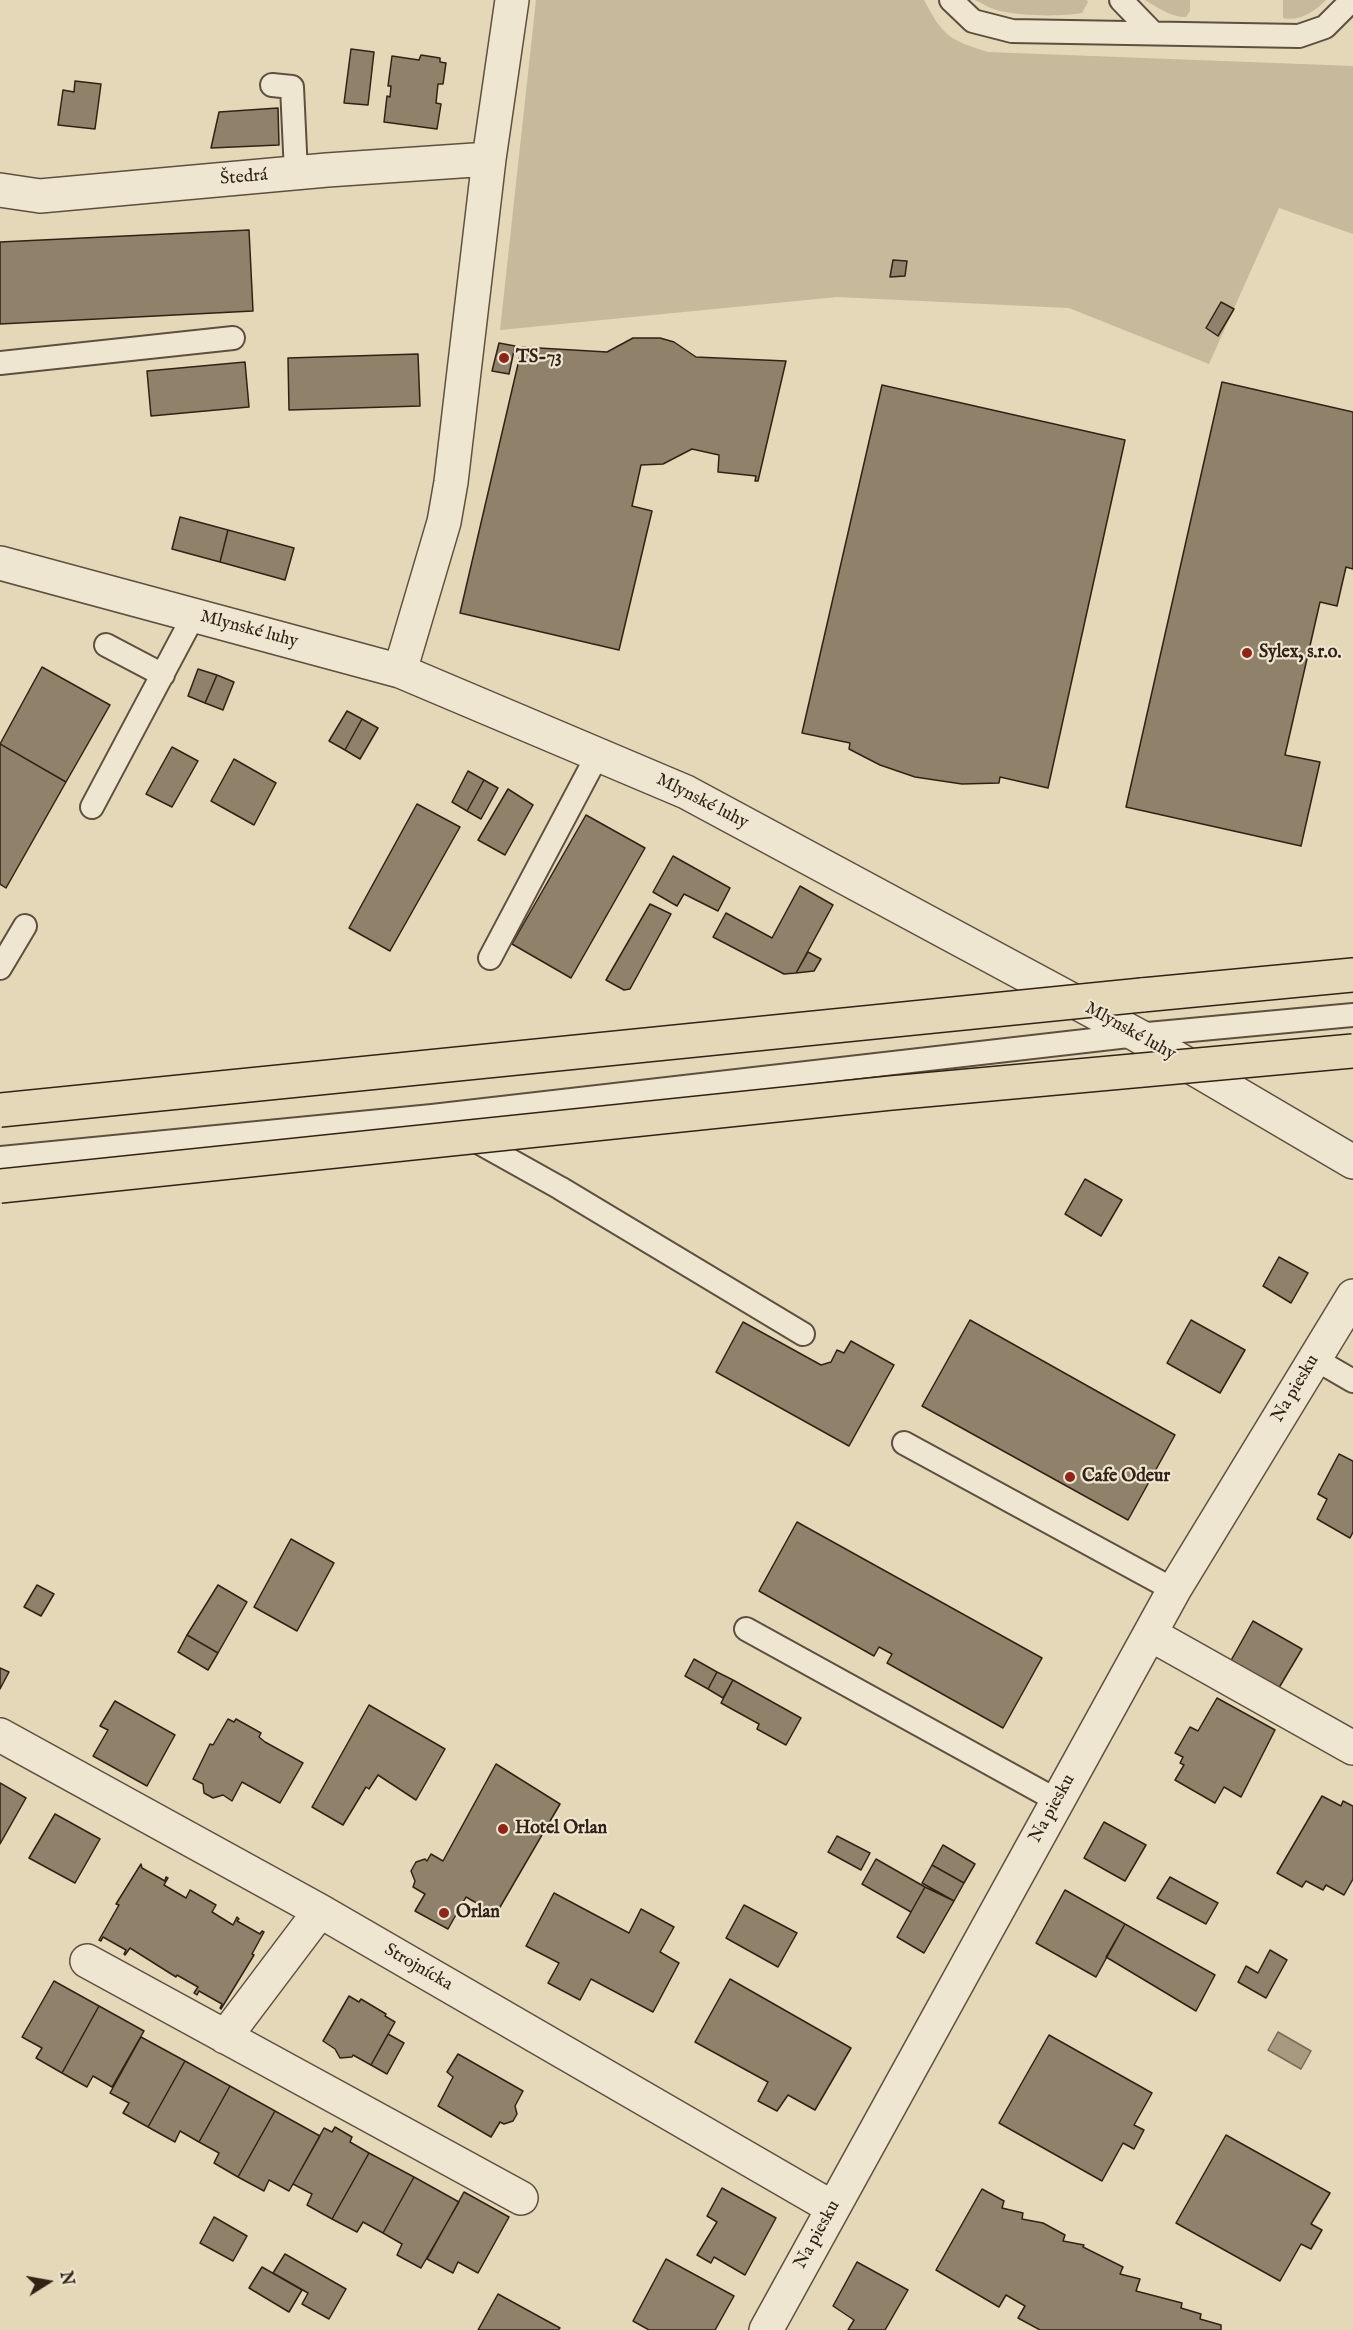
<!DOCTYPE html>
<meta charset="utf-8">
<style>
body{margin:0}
#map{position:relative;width:1353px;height:2330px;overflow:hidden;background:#e5d8b8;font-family:"IM FELL English",serif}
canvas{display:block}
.north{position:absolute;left:18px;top:2252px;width:60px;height:60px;-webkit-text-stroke:4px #eee6d1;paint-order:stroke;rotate:79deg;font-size:16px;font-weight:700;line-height:24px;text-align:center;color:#312215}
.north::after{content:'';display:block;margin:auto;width:21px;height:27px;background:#312215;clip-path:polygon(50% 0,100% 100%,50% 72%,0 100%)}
</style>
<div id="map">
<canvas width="1353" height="2330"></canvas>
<div class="north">N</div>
</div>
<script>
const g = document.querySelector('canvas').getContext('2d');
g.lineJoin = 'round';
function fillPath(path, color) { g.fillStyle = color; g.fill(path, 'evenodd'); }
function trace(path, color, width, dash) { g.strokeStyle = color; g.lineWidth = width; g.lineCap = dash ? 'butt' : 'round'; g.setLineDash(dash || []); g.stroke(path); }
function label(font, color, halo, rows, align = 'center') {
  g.font = font + ' "IM FELL English",serif'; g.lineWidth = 4.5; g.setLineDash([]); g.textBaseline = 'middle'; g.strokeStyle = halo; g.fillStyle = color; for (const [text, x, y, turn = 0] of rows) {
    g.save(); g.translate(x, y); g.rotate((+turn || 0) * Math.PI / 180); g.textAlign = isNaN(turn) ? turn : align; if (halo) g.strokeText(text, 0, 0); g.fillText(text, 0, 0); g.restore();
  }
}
fillPath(new Path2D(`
 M536,0H924C943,36 949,40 988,52L1353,66V234L1279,208L1209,364L1069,308L837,297L500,330Z
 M975,0H1087L1088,2L1082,13C1059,17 1019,16 996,10C989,8 982,3 975,0Z
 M1145,0H1190V11L1186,17C1172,18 1157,7 1145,0Z
 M1283,0H1326C1315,11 1300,22 1283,18Z`), '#c6b99c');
const water = new Path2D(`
 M1278,2032L1311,2051L1301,2069L1268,2050Z`);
fillPath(water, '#a89a81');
trace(water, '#786a56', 1.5);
const building = new Path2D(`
 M351,49L374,52L368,105L344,103Z
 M421,55L440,58V62L446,63L443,84H438L436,103L441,104L437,129L384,122L387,96L390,97L391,86H388L392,56L419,60Z
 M75,81L101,84L95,129L58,125L63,90L74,92Z
 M278,108L279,145L211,148L219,112Z
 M249,230L253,311L0,324V242Z
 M893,260L907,261L905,276L890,277Z
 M1221,302L1234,309L1218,336L1206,328Z
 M633,338H660L674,342L696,357L786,361L758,481H755L756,476L718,472L719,455L692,449L663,464L641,465L632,506L652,511L619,650L460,613L522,347L607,352Z
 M499,343L515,346L509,374L492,371Z
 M418,354L420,406L289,410L288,358Z
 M245,362L249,407L151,416L147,371Z
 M1222,382L1353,412V569L1346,567L1337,606L1320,602L1285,755L1320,762L1301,846L1126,807Z
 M882,385L1125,440L1048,788L1000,777L999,783L962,784L915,777L880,765L849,749L850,743L802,733Z
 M180,517L228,530L220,562L172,549Z
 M228,530L294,548L285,580L220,562Z
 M42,667L110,705L66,782L0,744Z
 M198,669L217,675L205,703L188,696Z
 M217,675L234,682L223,710L205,703Z
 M347,711L362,719L345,750L329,741Z
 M362,719L378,728L360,759L345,750Z
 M0,744L66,782L6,888L0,884Z
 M172,747L198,761L172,807L146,794Z
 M234,759L276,783L254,825L211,801Z
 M468,771L484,780L467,811L452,802Z
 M484,780L498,788L481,819L467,811Z
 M508,789L533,805L505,855L478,840Z
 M417,804L460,827L390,951L349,928Z
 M586,815L645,848L571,978L512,944Z
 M673,856L730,888L718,911L684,894L677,906L653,892Z
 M800,886L833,905L796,973L784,974L713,937L726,913L772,938Z
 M650,904L671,914L630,989L624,990L606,980Z
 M808,952L821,959L814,971L796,973Z
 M1085,1179L1122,1200L1101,1236L1065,1214Z
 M1279,1257L1308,1273L1291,1303L1263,1286Z
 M970,1320L1175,1435L1128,1520L922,1406Z
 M1191,1320L1245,1350L1220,1393L1167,1363Z
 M743,1322L821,1365L831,1362L837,1350L844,1353L851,1341L894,1365L849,1446L716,1372Z
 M1339,1454L1353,1461V1532L1350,1538L1317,1519L1327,1499L1318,1494Z
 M797,1522L1042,1658L1003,1728L887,1663L892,1654L879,1647L874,1656L759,1591Z
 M291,1539L334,1563L297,1631L254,1607Z
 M37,1585L54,1594L41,1616L24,1607Z
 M218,1585L247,1602L218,1653L187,1635Z
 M1253,1621L1302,1649L1277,1691L1229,1664Z
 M187,1635L218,1653L208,1670L178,1652Z
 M694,1659L717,1672L708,1689L685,1676Z
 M0,1668L9,1672L0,1689Z
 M717,1672L733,1680L723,1698L708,1689Z
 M733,1680L801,1718L786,1745L757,1729L759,1724L721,1703Z
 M1217,1698L1275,1730L1241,1797L1224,1787L1215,1803L1175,1780L1184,1765L1180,1763L1183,1757L1175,1753L1190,1727L1198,1731Z
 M115,1701L175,1735L147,1786L93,1756L108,1730L100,1726Z
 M369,1705L445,1749L416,1800L378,1775L369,1789L366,1787L343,1825L312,1807Z
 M228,1719L234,1722L236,1719L261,1733L259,1737L265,1742L303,1763L280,1803L242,1782L232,1801L223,1795L213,1798L204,1793L203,1784L193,1779L210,1744L213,1745Z
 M496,1764L560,1804L496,1914L466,1897L448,1929L415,1911L425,1894L413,1887L415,1881L411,1871L416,1862L425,1859L427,1861L431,1854L443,1861Z
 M0,1783L26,1798L0,1844Z
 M1322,1796L1341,1806L1343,1801L1353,1806V1879L1344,1895L1326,1885L1323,1890L1306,1881L1302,1887L1277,1873Z
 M55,1814L100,1839L75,1883L29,1858Z
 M1104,1822L1146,1845L1125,1881L1084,1858Z
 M837,1836L870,1853L861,1870L828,1852Z
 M943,1845L975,1864L964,1883L932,1865Z
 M876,1859L925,1887L911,1912L862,1884Z
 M141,1864L142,1868L165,1881L166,1877L168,1878L164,1885L186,1898L190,1890L216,1905L212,1912L233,1925L237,1917L239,1919L237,1921L260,1934L262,1931L264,1932L252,1954L254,1955L221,2009L220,2008L222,2004L199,1991L197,1995L194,1993L198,1987L177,1975L176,1977L130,1948L125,1955L124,1954L126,1950L103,1937L101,1941L99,1940L119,1905L116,1904Z
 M932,1865L964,1883L954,1901L922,1883Z
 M1170,1877L1218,1903L1206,1924L1157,1898Z
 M925,1887L954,1901L924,1953L897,1937Z
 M1065,1890L1125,1924L1096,1977L1036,1943Z
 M554,1893L629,1933L641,1909L674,1927L660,1952L679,1963L653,2012L591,1979L580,2000L548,1983L559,1963L526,1946Z
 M744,1905L797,1933L778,1967L726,1938Z
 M1125,1924L1215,1975L1196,2011L1106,1957Z
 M1270,1950L1287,1960L1266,1998L1238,1982L1246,1966L1258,1973Z
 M730,1979L851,2048L815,2110L788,2095L777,2111L758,2101L768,2082L695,2042Z
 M54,1981L99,2006L62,2073L36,2058L42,2048L22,2037Z
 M349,1996L359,2002L361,1999L386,2014L385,2016L395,2022L371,2065L353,2055L352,2057L340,2058L335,2049L323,2041Z
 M99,2006L144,2031L112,2087L93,2076L87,2087L62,2073Z
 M388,2034L404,2043L387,2074L371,2065Z
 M1049,2035L1152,2093L1134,2125L1144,2130L1134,2149L1123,2143L1102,2181L999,2123Z
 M141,2037L185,2061L148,2127L123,2113L129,2103L110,2093Z
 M458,2054L523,2091L515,2106L517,2114L513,2121L504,2124L500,2122L491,2137L438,2106L453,2077L447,2072Z
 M185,2061L230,2086L199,2142L180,2131L175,2142L148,2127Z
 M230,2086L275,2111L238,2177L214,2163L219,2153L199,2142Z
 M275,2111L320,2136L289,2191L269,2180L264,2191L238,2177Z
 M335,2127L352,2137L350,2142L369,2153L332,2219L307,2205L312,2194L293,2184L324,2128L332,2132Z
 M1226,2135L1330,2193L1311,2224L1322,2230L1311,2249L1301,2244L1280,2281L1176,2223Z
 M369,2153L414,2177L383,2233L363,2222L357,2232L332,2219Z
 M414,2177L459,2202L421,2268L397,2255L402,2244L383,2233Z
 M722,2188L776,2218L745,2275L714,2257L711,2263L697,2255L717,2222L707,2216Z
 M982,2189L1004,2201L1002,2208L1023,2213L1022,2219L1043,2223L1065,2235L1063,2241L1084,2245L1083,2247L1123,2267L1120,2274L1140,2279L1136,2291L1182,2303L1181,2308L1201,2314L1200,2319L1221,2325V2330H1040L1018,2318L1025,2306L1006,2295L999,2307L936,2270Z
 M464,2192L509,2217L478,2273L458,2262L453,2273L427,2259Z
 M214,2217L247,2236L233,2261L200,2243Z
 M285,2254L346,2289L329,2319L302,2304L308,2293L273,2273Z
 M666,2259L734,2296L715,2330H649L633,2321Z
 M857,2262L908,2290L885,2330H848L854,2320L833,2306Z
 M262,2267L302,2290L289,2312L249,2288Z
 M498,2294L560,2328L558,2330H478Z`);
fillPath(building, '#8f816a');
trace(building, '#312215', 1.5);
const service = new Path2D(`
 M951,0L973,21L1012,31L1299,36L1325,27L1347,5L1349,0
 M1121,0L1152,32
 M272,85L292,87L296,173
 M0,363L233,338
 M106,645L163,675
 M92,807L194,615
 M490,958L598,754
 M0,968L25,926
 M467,1136L560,1188L803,1334
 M0,1158L432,1116L1137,1035L1353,1015
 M1315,1359L1353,1381
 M904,1443L1174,1590
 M746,1629L1058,1801`);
const minor = new Path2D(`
 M0,190L40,196L327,170L489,159
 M0,563L400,671L686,792L1137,1035L1353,1162
 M400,671L444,522L451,482L489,159L512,0
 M1150,1634L1353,1748
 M0,1735L320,1911L833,2208
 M87,1961L521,2198
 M225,2037L320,1911
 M766,2330L1174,1590L1353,1296`);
const motorway = new Path2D(`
 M1142,995L1353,975`);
trace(service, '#5e503e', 26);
trace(minor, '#5e503e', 36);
trace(motorway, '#312215', 36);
trace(service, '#eee6d1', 22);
trace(minor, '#eee6d1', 33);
trace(motorway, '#e5d8b8', 33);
const motorwayBridge = new Path2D(`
 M0,1110L1142,995
 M0,1186L891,1093L1353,1051`);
trace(motorwayBridge, '#312215', 36, []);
trace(motorwayBridge, '#e5d8b8', 33);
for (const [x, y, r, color] of [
 [504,358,6,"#8f2418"],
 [1247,653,6,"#8f2418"],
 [1070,1477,6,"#8f2418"],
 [503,1829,6,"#8f2418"],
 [444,1913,6,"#8f2418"]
]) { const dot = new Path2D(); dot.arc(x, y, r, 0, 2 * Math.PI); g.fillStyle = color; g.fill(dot); trace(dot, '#eee6d1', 2); }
label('18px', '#312215', '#eee6d1', [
 ["Štedrá",244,178,-5],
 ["Mlynské luhy",249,630,15],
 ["Mlynské luhy",702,802,27],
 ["Mlynské luhy",1130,1032,29],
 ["Na piesku",1296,1389,-59],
 ["Na piesku",1053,1809,-61],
 ["Strojnícka",418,1968,30],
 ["Na piesku",818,2235,-61]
]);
label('bold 18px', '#312215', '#eee6d1', [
 ["TS-73",516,358],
 ["Sylex, s.r.o.",1259,653],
 ["Cafe Odeur",1082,1477],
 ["Hotel Orlan",515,1829],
 ["Orlan",456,1913]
], 'left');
</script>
